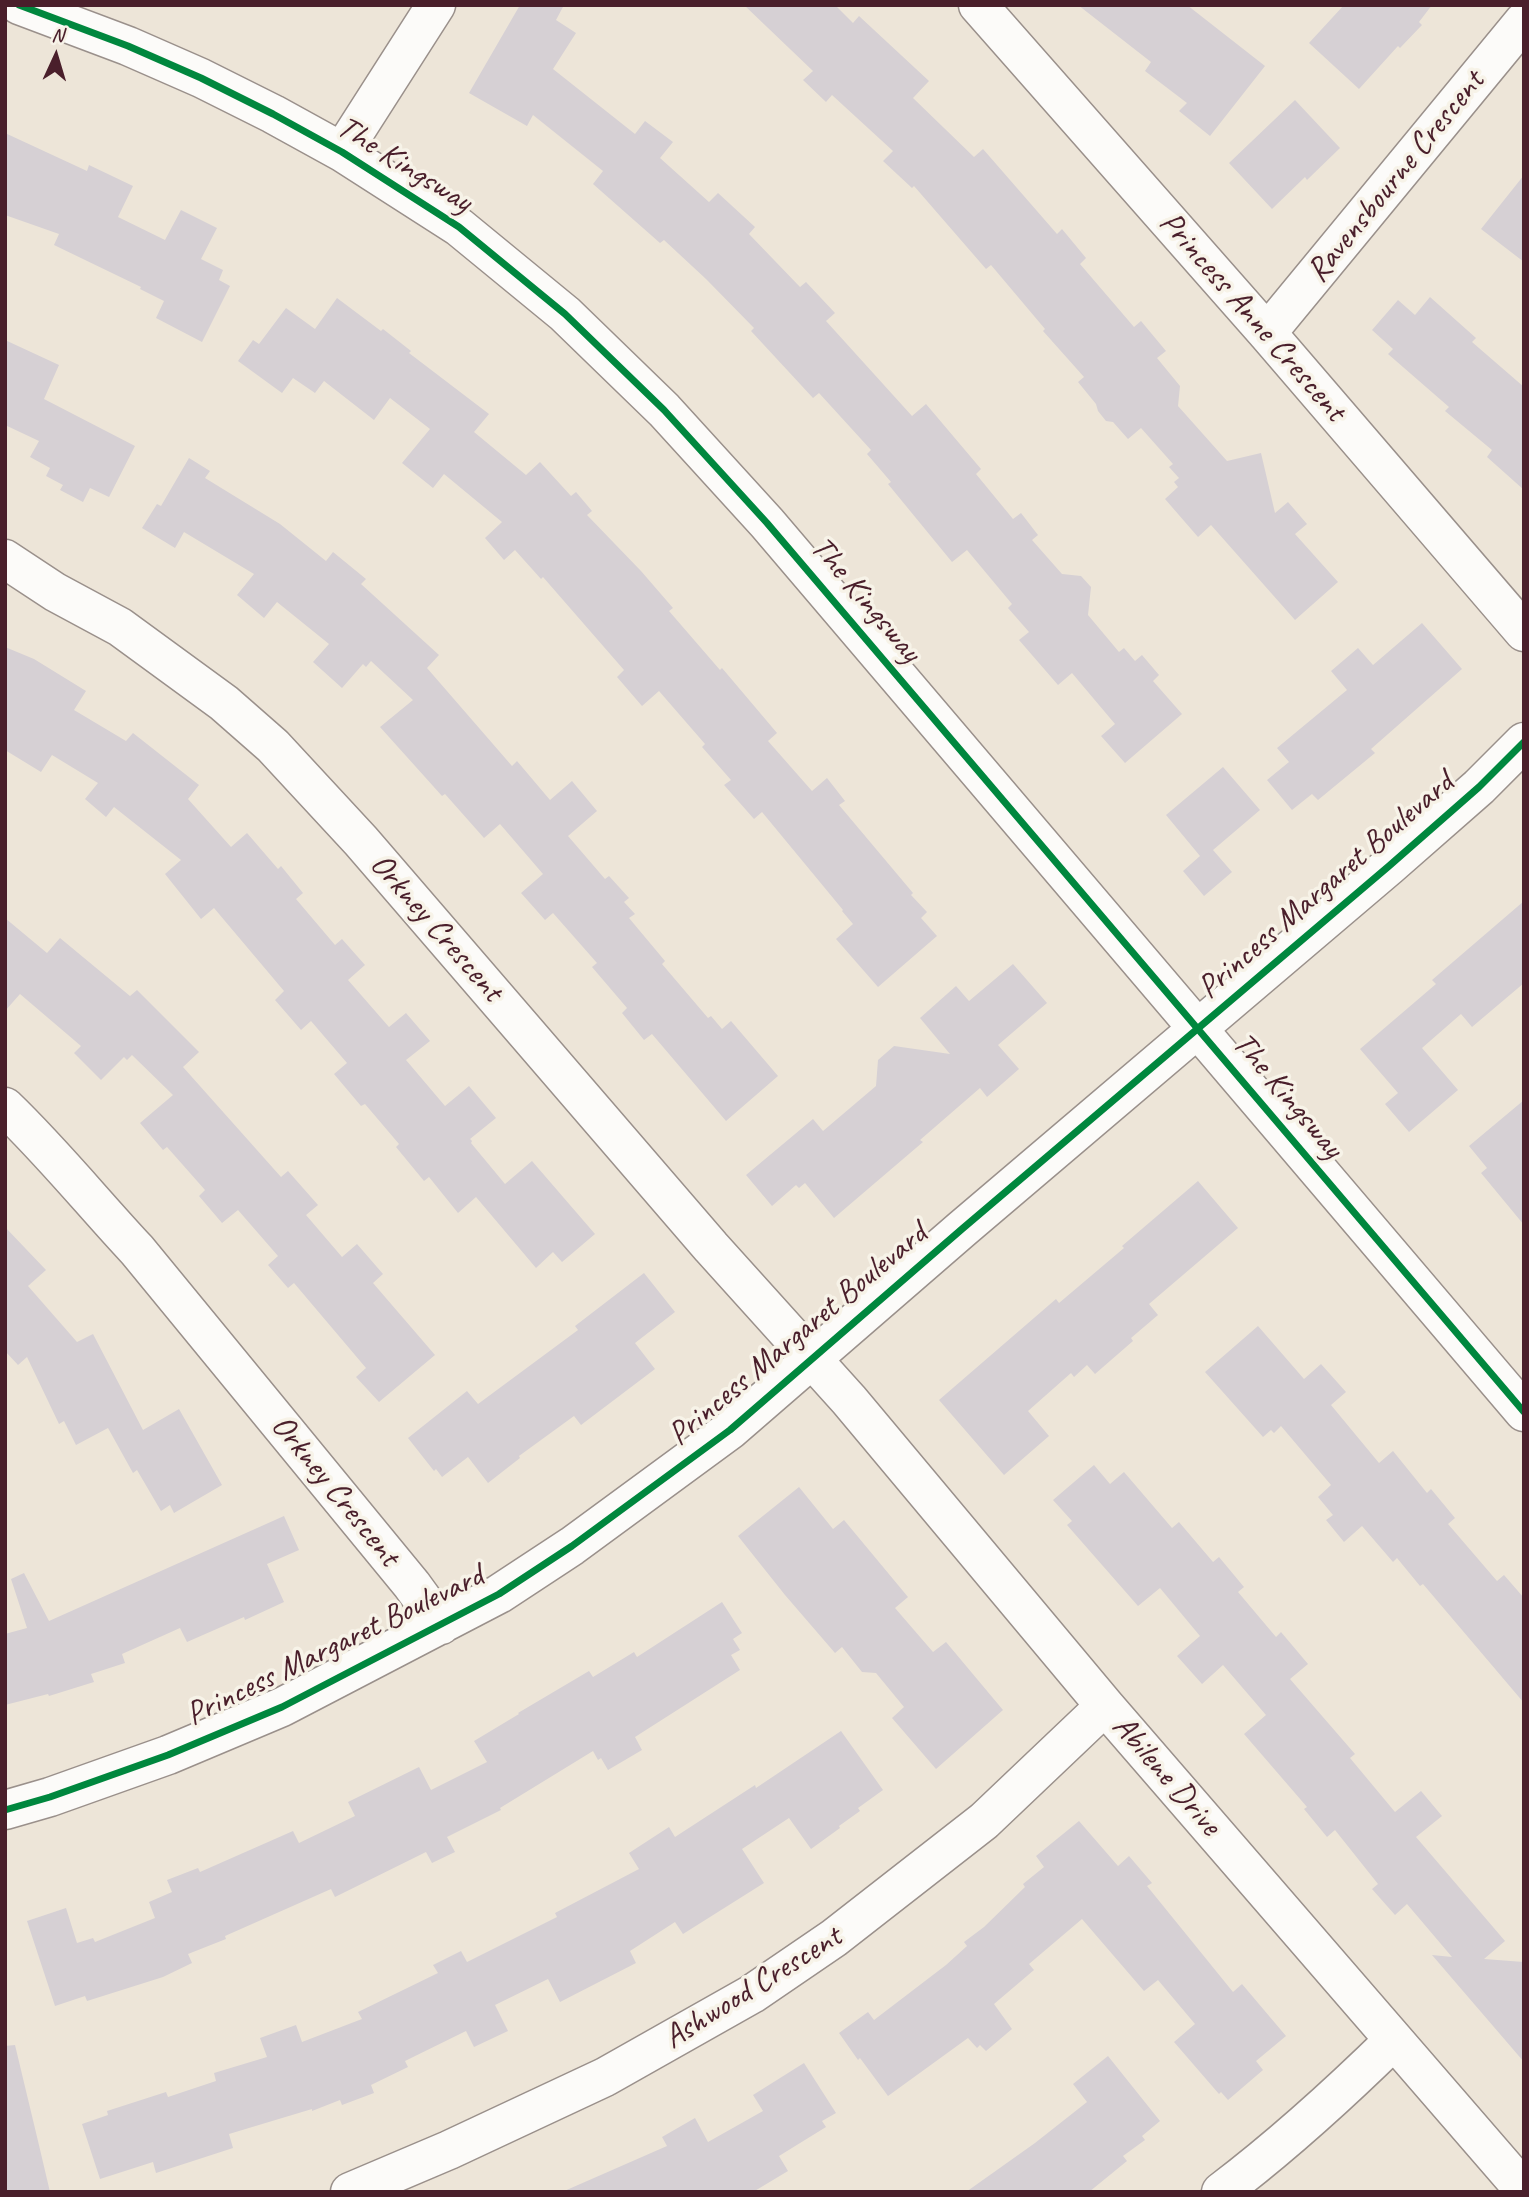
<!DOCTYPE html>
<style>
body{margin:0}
#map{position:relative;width:1529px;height:2197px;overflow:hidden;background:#ede5d8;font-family:Caveat,sans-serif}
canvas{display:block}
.frame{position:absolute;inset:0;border:7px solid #4a1f2b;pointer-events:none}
.north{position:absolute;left:21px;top:21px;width:70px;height:70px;-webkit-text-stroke:5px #f7f3e8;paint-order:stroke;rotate:4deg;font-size:19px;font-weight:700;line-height:28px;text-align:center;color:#4a1f2b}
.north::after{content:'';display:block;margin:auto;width:24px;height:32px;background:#4a1f2b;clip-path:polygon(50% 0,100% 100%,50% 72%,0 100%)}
</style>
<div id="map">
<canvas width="1529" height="2197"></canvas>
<div class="frame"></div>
<div class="north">N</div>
</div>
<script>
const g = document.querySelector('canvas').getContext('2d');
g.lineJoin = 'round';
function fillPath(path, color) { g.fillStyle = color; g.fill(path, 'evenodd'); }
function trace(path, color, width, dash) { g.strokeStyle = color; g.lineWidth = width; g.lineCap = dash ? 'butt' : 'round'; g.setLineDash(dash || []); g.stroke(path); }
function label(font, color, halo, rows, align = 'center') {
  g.font = font + ' Caveat,sans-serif'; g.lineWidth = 7; g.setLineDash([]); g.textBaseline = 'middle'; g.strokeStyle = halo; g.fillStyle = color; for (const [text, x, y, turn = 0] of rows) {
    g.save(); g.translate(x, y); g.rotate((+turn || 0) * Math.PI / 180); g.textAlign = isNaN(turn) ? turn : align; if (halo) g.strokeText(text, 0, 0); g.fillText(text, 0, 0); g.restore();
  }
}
fillPath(new Path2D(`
 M520,5H564L556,20L576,33L553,69L635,134L645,121L673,142L660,158L709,202L718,193L755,227L749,234L800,287L806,282L835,313L826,321L912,416L926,404L981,469L976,474L1013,519L1021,513L1038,535L1032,540L1062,574L1081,576L1091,587L1088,615L1119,652L1124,648L1135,661L1142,655L1159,675L1153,681L1182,714L1125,763L1101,736L1115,724L1072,673L1058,685L1019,640L1029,632L1008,608L1012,604L967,550L952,562L888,484L891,482L867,454L871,450L819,393L813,398L751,331L754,328L706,279L664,240L660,243L593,184L603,171L533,115L527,126L469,93Z
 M744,5H835L853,23L859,16L929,81L913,98L974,157L983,149L1057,234L1062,229L1086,258L1080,264L1134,327L1141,321L1166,351L1157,358L1180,386L1178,406L1227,461L1261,453L1275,513L1288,502L1307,524L1295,534L1338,582L1295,620L1211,525L1198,537L1165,499L1178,487L1174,482L1179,478L1169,467L1173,464L1141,428L1128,439L1113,422L1106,421L1098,411L1096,404L1078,382L1084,377L1043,331L1045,329L991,265L986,269L914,186L912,188L883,161L893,151L832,95L826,102L803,80L813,71Z
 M1078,5H1187L1265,66L1210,136L1179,111L1187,103L1145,71L1151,62Z
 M1344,5H1432L1419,22L1422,25L1400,48L1398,46L1359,89L1309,43Z
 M1295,100L1340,148L1307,180L1305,177L1272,209L1229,163Z
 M5,133L87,171L89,165L133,186L118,217L165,240L181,210L217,228L201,259L223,270L219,280L230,286L202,342L156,318L164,301L140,289L141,287L54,245L59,234L5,215Z
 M1524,175V262L1481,229Z
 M1430,297L1476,338L1472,342L1524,387V490L1487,457L1492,450L1445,411L1449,407L1388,354L1393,349L1372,330L1398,300L1415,315Z
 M337,298L381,331L383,329L411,351L409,353L489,414L474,432L526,475L540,462L571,496L576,492L592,511L587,515L641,571L673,608L669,611L720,670L722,668L777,733L768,741L812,791L827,778L845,801L839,805L913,893L911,895L927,912L921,918L937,936L878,987L836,939L853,924L842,911L843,910L762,812L754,819L724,785L731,780L702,747L705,744L659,691L642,706L617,677L624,670L543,577L541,579L515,550L504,560L485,538L502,522L444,474L433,488L402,463L430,429L390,398L374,420L324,381L315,393L293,378L282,393L238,361L253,340L259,344L286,308L315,329Z
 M5,340L59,365L44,399L135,446L109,497L90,488L83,502L60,490L63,485L46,476L50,468L30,457L39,441L5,425Z
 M189,458L210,471L205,478L280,524L326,561L333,552L366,579L361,584L439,655L427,668L512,766L517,761L550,800L572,781L597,811L568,836L605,879L609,876L629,898L624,902L635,914L629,918L665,961L662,964L708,1018L711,1016L722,1029L731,1021L778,1076L726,1121L652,1034L644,1040L622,1013L627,1008L592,967L597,963L553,913L545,920L521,893L543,874L500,824L484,838L445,794L442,796L380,727L413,700L371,661L366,667L363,664L342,688L313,662L329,644L277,602L264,618L237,595L254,574L184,532L175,548L142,528L157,504L161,506Z
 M1422,623L1462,669L1371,749L1375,753L1318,800L1312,794L1292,810L1267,780L1289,762L1277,748L1347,690L1331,671L1358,648L1373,665Z
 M5,647L34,659L86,691L74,710L126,741L133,733L199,785L188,799L231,847L247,833L278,869L281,866L303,893L296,899L335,945L342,939L365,965L348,980L389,1027L406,1013L430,1041L406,1060L445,1106L469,1086L496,1118L470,1139L472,1141L471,1143L505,1184L532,1161L595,1234L562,1262L553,1252L536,1268L476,1197L458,1213L429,1177L424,1181L396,1147L399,1144L365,1104L361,1106L334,1074L347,1063L311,1021L301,1030L275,1000L284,991L214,908L201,919L165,874L181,860L114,807L106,817L85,799L98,783L52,755L41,772L5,750Z
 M1223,767L1260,810L1213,850L1232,872L1204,896L1183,871L1200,856L1166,815Z
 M1524,901V983L1472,1027L1461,1014L1422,1048L1458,1090L1409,1132L1385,1104L1398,1093L1360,1049L1436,984L1432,980Z
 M5,918L47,953L60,938L130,996L137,990L199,1052L183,1067L281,1177L288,1171L318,1205L306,1215L342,1257L357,1244L383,1274L373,1283L435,1355L379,1402L356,1377L366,1368L294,1283L288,1288L268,1265L278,1256L238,1210L222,1223L199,1196L205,1190L167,1147L163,1150L140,1123L173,1095L132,1055L127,1060L124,1057L101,1080L74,1053L81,1046L20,994L5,1011Z
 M1013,964L1047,1003L998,1045L1019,1069L987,1097L980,1088L920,1140L923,1142L834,1218L805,1183L799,1188L796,1185L772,1206L746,1175L813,1119L823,1131L876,1086L878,1060L894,1046L950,1054L920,1018L956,986L969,1001Z
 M1524,1100V1225L1481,1173L1487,1168L1469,1146Z
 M1198,1181L1238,1228L1149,1304L1158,1315L1131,1338L1133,1341L1095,1374L1087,1365L1074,1377L1071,1373L1028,1411L1049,1436L1004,1475L939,1400L1056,1299L1059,1303L1124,1248L1122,1246Z
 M5,1227L46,1270L28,1286L77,1342L93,1334L143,1430L179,1409L222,1485L174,1513L170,1505L161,1511L137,1470L133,1473L108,1428L76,1445L64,1421L59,1424L27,1357L18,1365L5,1351Z
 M644,1273L675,1312L635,1343L655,1369L581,1425L574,1416L519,1456L520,1458L488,1483L468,1457L442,1477L436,1469L434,1471L408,1438L467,1391L478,1404L578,1330L575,1326Z
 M1258,1326L1304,1379L1321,1364L1346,1392L1331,1405L1379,1463L1393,1451L1427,1493L1431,1489L1455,1518L1448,1524L1497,1581L1504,1575L1524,1598V1703L1423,1584L1420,1586L1397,1558L1393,1562L1362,1526L1344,1542L1326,1520L1333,1515L1318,1497L1331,1485L1281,1426L1274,1433L1271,1430L1263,1437L1205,1372Z
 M1094,1465L1110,1484L1124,1472L1172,1528L1179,1522L1213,1562L1219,1557L1244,1587L1238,1592L1276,1637L1281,1632L1308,1664L1290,1679L1355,1754L1350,1758L1395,1812L1421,1791L1442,1816L1416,1837L1505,1941L1484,1959L1524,1962V2062L1432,1955L1452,1957L1407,1904L1395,1915L1372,1889L1378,1884L1335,1830L1327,1837L1304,1809L1307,1807L1244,1734L1266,1715L1223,1665L1202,1684L1177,1656L1200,1636L1160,1588L1138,1606L1067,1525L1072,1521L1053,1500Z
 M799,1487L833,1529L844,1520L908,1597L895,1608L933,1652L946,1642L1003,1710L936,1769L892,1718L904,1707L876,1673L862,1672L842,1647L835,1653L785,1595L738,1536Z
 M284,1516L299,1550L267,1564L284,1602L245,1620L244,1617L187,1642L180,1628L122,1654L125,1663L91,1674L94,1682L49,1696L48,1694L5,1705V1634L27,1628L11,1579L24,1573L49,1621Z
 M722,1602L742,1633L733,1639L740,1650L731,1655L740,1670L635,1737L642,1750L608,1770L601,1758L598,1760L593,1751L500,1808L501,1810L447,1837L455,1852L432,1863L426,1852L335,1897L331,1889L225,1936L226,1939L188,1954L192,1963L163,1977L87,2001L85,1996L55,2006L27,1921L66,1908L77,1943L93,1938L95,1942L155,1918L149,1902L172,1892L167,1880L198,1868L200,1872L293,1831L299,1843L355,1816L348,1802L419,1767L431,1790L487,1762L474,1741L519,1714L518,1713L589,1671L593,1677L634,1652L637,1657Z
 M841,1731L883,1790L858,1808L860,1811L839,1826L840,1828L811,1849L789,1818L742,1849L764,1883L683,1934L675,1922L630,1951L636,1963L560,2002L548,1979L495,2005L508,2031L474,2047L466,2031L405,2061L408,2067L371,2085L374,2093L342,2105L340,2100L312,2111V2109L229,2134L233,2148L156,2173L153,2162L100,2179L82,2124L108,2115L107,2111L166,2092L168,2097L216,2081L214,2073L267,2057L260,2038L296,2025L302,2042L362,2019L358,2012L438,1973L433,1965L461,1951L467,1962L557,1917L555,1913L639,1869L629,1853L669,1827L675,1837L755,1785L756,1788Z
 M1079,1821L1118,1866L1129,1856L1152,1883L1147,1886L1233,1992L1242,1984L1286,2036L1256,2061L1263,2070L1228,2100L1221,2092L1219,2094L1174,2042L1195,2024L1158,1980L1144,1991L1082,1919L1029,1964L1034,1970L994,2004L1012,2029L986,2051L980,2045L977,2048L968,2038L888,2096L860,2058L858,2060L839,2033L868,2012L874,2020L946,1965L967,1946L964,1942L984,1927L1025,1887L1023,1884L1044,1867L1036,1856Z
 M15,2045L38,2141L50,2192H5V2046Z
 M1108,2056L1160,2121L1142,2136L1145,2140L1123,2156L1127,2161L1089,2192H966L1035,2143L1087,2102L1073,2084Z
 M804,2063L836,2113L822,2121L826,2127L779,2156L788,2171L753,2192H562L667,2146L662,2137L695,2118L708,2142L763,2111L753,2095Z`), '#d6d0d4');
const minor = new Path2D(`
 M19,5L128,46L201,78L273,114L342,152L459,227L565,314L664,410L767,523L1524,1412
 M978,5L1267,333L1524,632
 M342,152L436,5
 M1267,333L1524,21
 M5,559L55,592L120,627L224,703L273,746L361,841L711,1247L849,1400L1105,1706L1524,2190
 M5,1107C52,1152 93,1203 137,1250L412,1585L441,1625
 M5,1810L50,1797L168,1755L282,1707L499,1594L572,1546L730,1430L962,1229L1389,866L1479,787L1524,742
 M350,2192L449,2150L605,2077L752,1994L834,1938L984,1821L1105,1706
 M1221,2192C1283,2145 1339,2094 1394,2040`);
trace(minor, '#9a908b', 41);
trace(minor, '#fcfbf9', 38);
trace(new Path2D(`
 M19,5L128,46L201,78L273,114L342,152L459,227L565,314L664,410L767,523L1524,1412
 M5,1810L50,1797L168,1755L282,1707L499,1594L572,1546L730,1430L962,1229L1389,866L1479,787L1524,742`), '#00873e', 7);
label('33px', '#4a1f2b', '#f7f3e8', [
 ["The Kingsway",404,165,32],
 ["Ravensbourne Crescent",1396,177,-51],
 ["Princess Anne Crescent",1252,317,49],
 ["The Kingsway",865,600,50],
 ["Princess Margaret Boulevard",1326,886,-41],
 ["Orkney Crescent",436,928,49],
 ["The Kingsway",1287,1096,50],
 ["Princess Margaret Boulevard",798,1335,-40],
 ["Orkney Crescent",335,1491,51],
 ["Princess Margaret Boulevard",335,1646,-26],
 ["Abilene Drive",1166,1776,49],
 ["Ashwood Crescent",753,1988,-32]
]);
</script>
